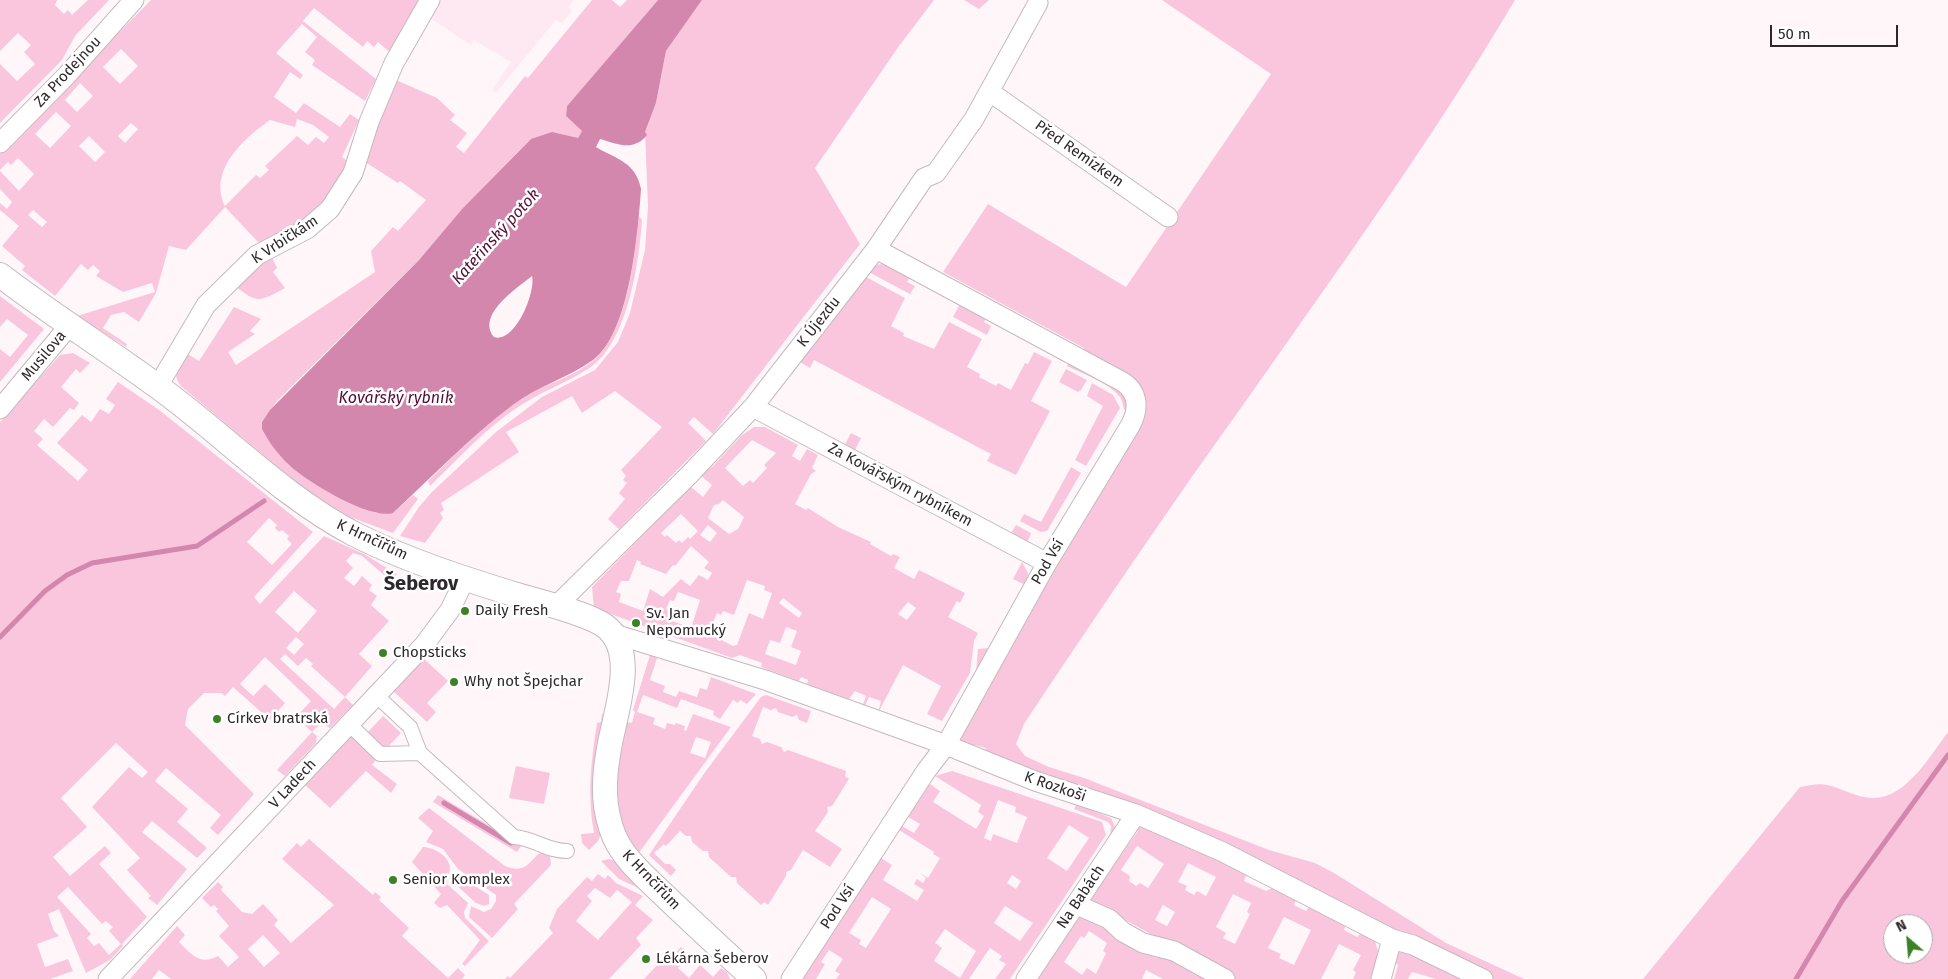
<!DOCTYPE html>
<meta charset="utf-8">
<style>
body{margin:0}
#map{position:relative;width:1948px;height:979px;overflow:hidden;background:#fef6f9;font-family:"Fira Sans",sans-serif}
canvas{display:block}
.north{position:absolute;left:1883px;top:914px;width:50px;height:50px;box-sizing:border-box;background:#fff;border:1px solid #aba9aa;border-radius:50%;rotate:333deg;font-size:14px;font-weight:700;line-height:20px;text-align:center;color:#2d282b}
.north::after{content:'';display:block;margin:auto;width:18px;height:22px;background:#3c8125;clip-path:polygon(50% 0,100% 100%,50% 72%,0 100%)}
.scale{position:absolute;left:1770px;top:25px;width:128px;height:22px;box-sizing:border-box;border:2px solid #2d282b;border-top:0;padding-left:6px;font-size:15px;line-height:18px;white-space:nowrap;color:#2d282b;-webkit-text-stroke:4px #fff;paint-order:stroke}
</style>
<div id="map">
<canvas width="1948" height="979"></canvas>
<div class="north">N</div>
<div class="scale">50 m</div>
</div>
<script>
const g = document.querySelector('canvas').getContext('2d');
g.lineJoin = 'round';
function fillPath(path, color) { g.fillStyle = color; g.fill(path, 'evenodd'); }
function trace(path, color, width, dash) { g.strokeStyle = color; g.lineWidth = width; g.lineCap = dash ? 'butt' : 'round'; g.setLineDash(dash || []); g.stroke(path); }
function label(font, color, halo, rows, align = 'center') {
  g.font = font + ' "Fira Sans",sans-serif'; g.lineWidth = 5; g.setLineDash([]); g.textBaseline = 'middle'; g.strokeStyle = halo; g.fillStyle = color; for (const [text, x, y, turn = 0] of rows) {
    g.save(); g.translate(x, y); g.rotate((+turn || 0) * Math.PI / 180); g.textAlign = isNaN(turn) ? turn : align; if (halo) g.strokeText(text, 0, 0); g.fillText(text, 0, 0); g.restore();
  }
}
fillPath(new Path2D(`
 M438,0H574L569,7L572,11L562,23L556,20L496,93L492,90L511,62L474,40L471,45L428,17Z`), '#fee9f3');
fillPath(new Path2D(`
 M0,0H57L55,5L64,14L68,10L72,15L88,0H109L75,36L62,60L0,123V64L17,81L35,64L24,52L31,45L18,33L0,51Z
 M151,0H423L392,54L378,42L374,47L367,41L363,47L314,8L303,21L376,79L365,101L312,65L315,60L305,52L317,37L302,24L276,53L303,75L300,79L290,72L274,97L296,113L304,103L340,127L350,114L359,120L342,157L350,163L329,199L297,229L259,243L225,207L186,250L169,246L156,293L139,322L124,312L111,315L103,328L127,344L126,347L77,316L155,292L152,283L123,292L96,276L100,271L93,265L88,270L81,264L55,296L22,270L25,266L2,246L19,226L0,210V203L7,209L12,202L0,189V171L19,191L34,174L18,158L11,165L8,162L0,170V153ZM121,49L138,66L120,84L103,67ZM80,83L93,96L77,112L65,100ZM56,112L71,126L50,148L35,134ZM297,119L313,125L329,137L324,143L316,137L308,145L297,136L265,166L269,170L260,178L256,175L225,206C208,171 243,139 270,120L295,127ZM131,123L138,129L125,143L118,136ZM89,136L105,152L95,162L79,146ZM33,210L47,222L42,227L28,215Z
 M592,0H612L620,7L627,0H658L567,106L566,116L582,131L578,138L531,139L462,209L419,260L277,401L262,422L264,433L288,464L328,492L376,513H393L413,495L418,499L393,533L350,517L319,498L287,475L181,386C171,373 178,366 186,353L199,361L234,307L261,319L250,331L255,334L228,352L236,365L375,272L371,251L393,227L398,231L426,200L400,181L398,183L362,160L385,103L389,101C392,94 392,87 396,80L437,98L455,115L450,120L467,133L456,147L464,153L525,76L528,78Z
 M702,0H934L899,46L815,168L860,244L713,434L694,417L688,423L706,441L619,529L608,519L625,499L619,493L627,483L623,480L626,476L621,470L662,427L615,391L582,413L572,396L506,432L519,452L441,503L444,510L440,513L443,518L425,543L400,536L419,507L432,492L496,432L542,397L595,370L618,342L630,313L645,250L648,206L645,132L656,103L666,51Z
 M964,0H989L979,9Z
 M1162,0H1515C1434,137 1340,267 1248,398C1171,505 1097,614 1024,724L1016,744L1025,756L1049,767L1084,778L1269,850L1315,863L1334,873L1446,943L1524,979H1494L1063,783L984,752L986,748L974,745L973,748L961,742V728L1140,426L1145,414V403L1082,352L1084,348L943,272L988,204L1126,287L1271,74Z
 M639,216L642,220C639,262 628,344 588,369C566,383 540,392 518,407C486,428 458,459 430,486L428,481C457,453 485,423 519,400C543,384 573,378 595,359C627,331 635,255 639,216Z
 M271,255L277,268L273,272L285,288C259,302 258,304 235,286Z
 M884,264L910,277L907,282L915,286L910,294L865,270L873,265Z
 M866,277L905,298L891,326L904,333L903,336L934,349L949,322L982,339L967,367L980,374L979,377L996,386L998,383L1011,390L1025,363L1028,364L1034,352L1052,361L1031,401L1050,411L1016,475L987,461L991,454L814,360L810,368L800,362Z
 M0,296L44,329L0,382V349L10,357L28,335L7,319L0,327Z
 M960,304L986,318L984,322L991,326L987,335L953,317Z
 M73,353L90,363L80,373L76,369L61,387L79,403L74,410L70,408L53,427L44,419L34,431L43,439L37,445L78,481L88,470L57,443L82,415L91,422L100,409L109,414L115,405L106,399L118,382L159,410L313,532L254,597L260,604L324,536L364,554L397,574L391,581L362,556L353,553L346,561L353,568L344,578L354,586L362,576L372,585L369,590L377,596L371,605L389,621L359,654L372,666L345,697L353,705L330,728L321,723L312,732L317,736L316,743L285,776L277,770L312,732L296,717L311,701L265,657L240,684L253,696L265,684L285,703L270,720L233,687L225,696L221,693H204L188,709L185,725L254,794L218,835L210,828L221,815L166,768L155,781L188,809L177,822L207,848L197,858L152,821L142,832L187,869L157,905L148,898L151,896L127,870L140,858L92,807L129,767L142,778L148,772L116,743L61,798L87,827L53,857L70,876L105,846L111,853L99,864L147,917L122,944L123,946L110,960L86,973L59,909L48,914L54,931L59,936L37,944L45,967L68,959L73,971L50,979H0V422L60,355ZM269,518L277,525L275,528L279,532L282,530L289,536L287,539L292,544L272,565L247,542ZM294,591L317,611L298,633L275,612ZM296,637L304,644L294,655L286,648ZM285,654L298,666L306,658L313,664L311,666L345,697L334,709L280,659ZM68,887L102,924L106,921L113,927L109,931L121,944L109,955L99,943L94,946L87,938L91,934L57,897Z
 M1069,362L1118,389L1127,402V413C1122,409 1124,401 1119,396C1108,382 1083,374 1067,366Z
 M1066,369L1087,380L1081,390L1078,392L1059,382Z
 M1092,383L1113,395L1120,408L1086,466L1075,460L1103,406L1087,396Z
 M754,427H765L798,445L792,456L800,461L807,449L818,455L812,468L816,471L811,474L795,504L806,510L808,508L838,527L871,542L870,544L891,556L893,554L900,557L894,568L914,579L919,570L965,593L960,603L957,601L948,617L978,633L974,641L970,673L942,721L927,714L941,686L903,665L878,713L881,701L869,697L864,708L862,707L866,696L855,691L849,699L807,684L808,680L801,677L799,681L761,667L762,663L740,655L732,658L594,608L592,587L677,500L700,473L712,467L742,435ZM752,440L776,453L764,465L767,468L753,483L750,480L743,486L725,468ZM700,475L712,485L703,497L691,487ZM723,500L744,517L738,529L729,534L708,518L714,505L719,504ZM681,514L698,531L690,539L688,537L682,543L679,540L676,543L667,535L665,537L661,533ZM708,525L717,533L710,542L700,535ZM691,546L709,562L704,568L712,573L708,580L699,575L690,586L681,579L663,597L650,589L643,611L619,602L621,594L616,592L621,581H629L637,560L641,562L640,564L666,574L673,565L675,566ZM747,580L765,586L764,590L772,593L763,619L749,613L737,645L733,646L714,636L717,625L713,623L717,613L721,615L723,611L734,615ZM678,592L700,600L691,628L667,619L670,611L666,609L670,600L674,601ZM783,598L802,613L799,618L779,603ZM908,602L916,608L907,620L898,614ZM786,627L797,631L791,647L801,651L796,665L765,654L770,640L780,643Z
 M851,433L861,438L854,452L844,446Z
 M1071,467L1081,473L1047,531L1041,532L1020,521L1024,514L1041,522Z
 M1016,525L1031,533L1027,544L1010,535Z
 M1022,562L1028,573L1027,586L1013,579Z
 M990,648L976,672L978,649Z
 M650,655L657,658L650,680L665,686L663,692L676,697L679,691L697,697L700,688L707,690L711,677L756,694L747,704L740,700L738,703L733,700L720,719L713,715L714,711L681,699L677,708L643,695L637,712L655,718L653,724L665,729L667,723L675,725L676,723L685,726L684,730L686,731L693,714L731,727L638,854C606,816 617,767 626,722L632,723L635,712L633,710ZM696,737L711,742L705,758L690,753Z
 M422,657L448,681L427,703L436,712L427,722L392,690Z
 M766,695L811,711L807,723L799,720L797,715L792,717L778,712L776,708L771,710L763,707L752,736L760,739L762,744L767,742L781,747L784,752L788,750L846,771L845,776L849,779L832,806L827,807L828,812L815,831L842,849L830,867L803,850L791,870L786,872V876L768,905L764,902L761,905L737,883L736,877H731L709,857L708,851H703L692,842L691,836H686L680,831L666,846L664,844L654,853L665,864H670L676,870L671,876L649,855L703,775L761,697Z
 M602,714L604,715L601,834L598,841L589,850L582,843L581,834L594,833C587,795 591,761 597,723L601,722Z
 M383,716L401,733L384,751L366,734Z
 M1948,732V979H1643L1800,787C1808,786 1819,783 1827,785C1839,787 1851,795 1864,797C1902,806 1929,757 1948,732ZM1893,924H1923V954H1893Z
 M351,733L377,758L372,765L397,784L391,793L366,771L330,808L303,783Z
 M516,766L550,773L544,804L509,798Z
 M952,771L1102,822L1106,835L1010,979H995L1006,964L999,960L1002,956L990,948L969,979H836L840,974L835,971L843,959L829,950L821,962L825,964L816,979H803L881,858L892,865L883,880L917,901L924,890L914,884L917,879L923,883L926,878L920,873L928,878L940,858L933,854L934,852L899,830L902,826L914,833L920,824L908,817L930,784L940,791L933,802L976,829L984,816L978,812L981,805L935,776ZM998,800L1016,807L1015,812L1027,817L1017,843L993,834L991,841L984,838ZM1069,825L1089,838L1067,871L1047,858ZM1012,875L1021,881L1016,889L1007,883ZM872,897L891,909L866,948L859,944L861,940L849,933ZM1005,906L1033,923L1020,941L994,923ZM945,929L976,951L960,978L934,961L942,948L935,943Z
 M438,795L522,845L517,852L433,802Z
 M1077,804L1111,818L1116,829L1110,837L1111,826L1108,822L1074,809Z
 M429,808L505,866C526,874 527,863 541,852L550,855L551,865L514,904L518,909L492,938L469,917L471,906L484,912L491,909L496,901V895L458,869L443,849L426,842L433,831L418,818Z
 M1138,823L1247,873L1244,881L1266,891L1272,888L1296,900L1294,905L1306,911L1310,905L1346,924L1344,930L1357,937L1362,932L1374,938L1378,951L1373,979H1353L1356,972L1353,970L1361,955L1339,944L1321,979H1232L1089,900L1138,831L1134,827ZM1137,846L1164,864L1148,888L1140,883L1136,886L1129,881L1130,876L1121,870ZM1188,863L1216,877L1206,896L1197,891L1194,895L1185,890L1187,886L1178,882ZM1233,894L1251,903L1247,912L1250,914L1235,944L1223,938L1226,933L1216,927ZM1163,905L1175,912L1167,926L1155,920ZM1284,917L1311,930L1294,965L1279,958L1281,954L1268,948Z
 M309,839L373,895L375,892L381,897L379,900L409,928L402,936L448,978L458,968L465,975L462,979H171L159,970L152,979H130L177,926L185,935L179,942C191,954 200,966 218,956L228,967L239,957L219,936L229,926L216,911L218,909L214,905L211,907L202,898L218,882L223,887L221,890L242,912L252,914L263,904L278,920L274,925L291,943L334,905L282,859L297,843L301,847ZM263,935L280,953L264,967L248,949Z
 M423,847C433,847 450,856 450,868C450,873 447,878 447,884L468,903L464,912L465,918L489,941L465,966L462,964L480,940L447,905L440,908L434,903L441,894L412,862Z
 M609,859L616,861L645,891L619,879L601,861Z
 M598,874L605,879L608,875L616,883L643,896L635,905L653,920L636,938L641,945L609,979H505L508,976L510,978L553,933L549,928L557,909L587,877L592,881ZM595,888L610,898L617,890L632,902L598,940L576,921L592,901L587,896Z
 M459,876L489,895V904L484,906L476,903L453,882L454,877Z
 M1089,914L1114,936L1156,958L1159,954L1213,979H1163L1146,970L1142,979H1037L1075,915ZM1089,931L1107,943L1103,951L1106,953L1096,974L1087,968L1082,975L1064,962L1081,936L1084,938Z
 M681,947L713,977L721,968L727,972L730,979H644L660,962H667ZM688,957L699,966L689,978L678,968Z
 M1400,948L1472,979H1436L1412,972L1408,979H1394L1398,965L1394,962V958Z`), '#f9c6de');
fillPath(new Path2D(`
 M658,0H702L666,51L656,103L645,132L647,135C633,152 618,144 600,139L596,147C616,159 636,162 641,189C638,232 630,333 593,360C568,378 538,386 514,404C471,436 433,476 393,513C369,520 305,481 287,463C278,454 268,441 262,429V422L270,410L419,260L462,209L531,139L552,132L578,138L582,131L566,116L567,106ZM532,276C536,292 515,344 494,337C476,315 517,288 532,276Z`), '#d487ad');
trace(new Path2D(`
 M0,637L45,591L67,575L92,563L197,546L264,501
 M444,803L511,843
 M1796,979L1842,901L1948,755`), '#d487ad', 5);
const pedestrian = new Path2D(`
 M377,696L410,727L420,753L514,837C534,838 546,851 567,851
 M350,725L380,754L420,753`);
const minor = new Path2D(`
 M990,92L1168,217
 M0,143L67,75L134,0
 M158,386L206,305L257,255L307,229L330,209L353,173L369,122L394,63L430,0
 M753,407L1047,563
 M0,409L69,326
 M555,607L689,475L753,407L876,249L924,178L936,173L974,119L1038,3
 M611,633L765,680L946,745L1035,781L1136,814L1223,852L1392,939L1413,945L1483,979
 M1077,905L1109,919L1123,932L1143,943L1174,951L1225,979
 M108,979L424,645L450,610L465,579
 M791,979L926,771L946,745L1047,563L1130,426C1139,410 1139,393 1123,382L876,249
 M1026,979L1136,814
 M1381,979L1392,939`);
const tertiary = new Path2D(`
 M0,275C51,314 105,348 157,386C225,435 281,496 356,535C408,561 465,579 520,596C541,602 589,614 605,626C641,653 612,720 608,755C605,772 604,790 606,806C608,819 611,832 618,844C629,863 647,879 663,894C693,923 724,951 754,979`);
trace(pedestrian, '#c6b9bf', 16);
trace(minor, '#c6b9bf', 21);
trace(tertiary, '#c6b9bf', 26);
trace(pedestrian, '#fff', 14);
trace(minor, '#fff', 19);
trace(tertiary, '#fff', 24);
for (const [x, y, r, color] of [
 [465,611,5,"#3c8125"],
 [636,623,5,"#3c8125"],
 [383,653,5,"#3c8125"],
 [454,682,5,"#3c8125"],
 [217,719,5,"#3c8125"],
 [393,880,5,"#3c8125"],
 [646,959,5,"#3c8125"]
]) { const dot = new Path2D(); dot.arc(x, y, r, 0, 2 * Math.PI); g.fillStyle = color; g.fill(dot); trace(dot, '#fff', 2); }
label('15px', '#2d282b', '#fff', [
 ["Za Prodejnou",68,72,-47],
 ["Před Remízkem",1079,154,35],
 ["K Vrbičkám",285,240,-33],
 ["K Újezdu",819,322,-52],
 ["Musilova",44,356,-50],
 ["Za Kovářským rybníkem",900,485,28],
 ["K Hrnčířům",372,540,25],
 ["Pod Vsí",1048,562,-60],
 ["V Ladech",293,784,-47],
 ["K Rozkoši",1055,787,19],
 ["K Hrnčířům",651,880,46],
 ["Na Babách",1081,897,-56],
 ["Pod Vsí",838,907,-57]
]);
label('15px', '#2d282b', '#fff', [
 ["Daily Fresh",475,611],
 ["Sv. Jan",646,614],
 ["Nepomucký",646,631],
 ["Chopsticks",393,653],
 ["Why not Špejchar",464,682],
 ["Církev bratrská",227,719],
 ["Senior Komplex",403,880],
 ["Lékárna Šeberov",656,959]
], 'left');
label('italic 16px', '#520e36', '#fff', [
 ["Kateřinský potok",496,237,-48],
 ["Kovářský rybník",396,399]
]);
label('bold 20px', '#2d282b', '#fff', [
 ["Šeberov",421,584]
]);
</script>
